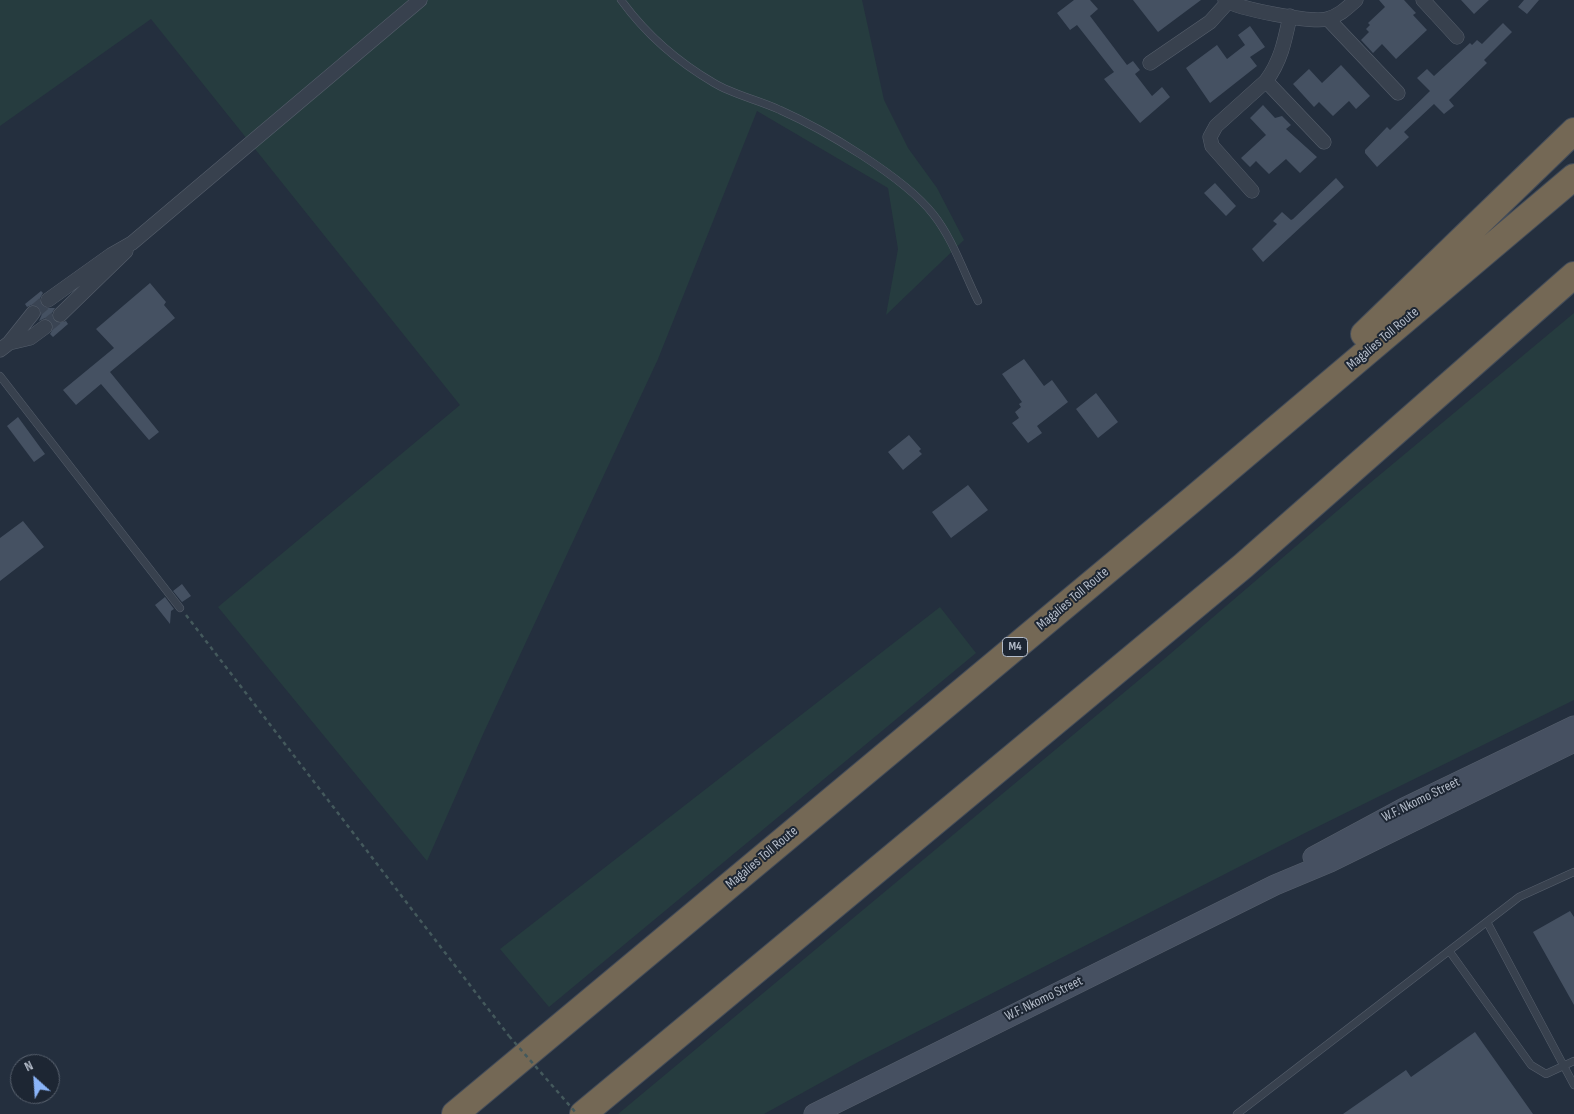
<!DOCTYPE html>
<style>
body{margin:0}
#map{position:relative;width:1574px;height:1114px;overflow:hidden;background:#242f3e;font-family:"Sofia Sans Condensed",sans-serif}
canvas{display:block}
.north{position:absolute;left:10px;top:1054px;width:50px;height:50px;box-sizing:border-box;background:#1d2633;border:1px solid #59626f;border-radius:50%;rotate:334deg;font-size:14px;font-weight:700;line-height:20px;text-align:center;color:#b4bcc9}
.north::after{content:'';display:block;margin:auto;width:18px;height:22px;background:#8ab4f8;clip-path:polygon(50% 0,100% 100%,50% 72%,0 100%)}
</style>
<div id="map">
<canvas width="1574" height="1114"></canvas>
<div class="north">N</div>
</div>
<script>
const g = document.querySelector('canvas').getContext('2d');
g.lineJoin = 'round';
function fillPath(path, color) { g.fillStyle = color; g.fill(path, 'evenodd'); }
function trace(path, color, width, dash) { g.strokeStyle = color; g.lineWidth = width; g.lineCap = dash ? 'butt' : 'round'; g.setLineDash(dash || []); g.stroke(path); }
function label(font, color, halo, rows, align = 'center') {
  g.font = font + ' "Sofia Sans Condensed",sans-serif'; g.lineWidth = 4; g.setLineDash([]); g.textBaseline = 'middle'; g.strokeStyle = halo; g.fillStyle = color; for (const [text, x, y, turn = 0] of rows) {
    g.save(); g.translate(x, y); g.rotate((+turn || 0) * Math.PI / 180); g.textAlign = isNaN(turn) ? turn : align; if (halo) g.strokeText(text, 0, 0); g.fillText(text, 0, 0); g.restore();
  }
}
fillPath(new Path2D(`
 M0,0H862L884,100L908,148L937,188L964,240L886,315L898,249L888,188L757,111L658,359L484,732L427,861L218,607L460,405L151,19L0,126Z
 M1574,313V700L1307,832L860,1061L764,1114H618L1163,660L1364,488Z
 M940,607L976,653L549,1007L500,949Z`), '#263c3f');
fillPath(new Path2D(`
 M1074,0H1090L1098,9L1090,16L1127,65L1133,61L1140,70L1135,74L1152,96L1162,87L1170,97L1140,123L1104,79L1114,72L1077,25L1070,30L1057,13Z
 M1133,0H1201L1158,32Z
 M1379,0H1404L1416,13L1413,15L1427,30L1396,59L1382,44L1373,53L1361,40L1369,32L1366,29L1370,25L1368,23L1385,7Z
 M1461,0H1489L1474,14Z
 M1524,0H1539L1527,14L1518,7Z
 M1503,23L1512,32L1484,60L1487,63L1449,100L1454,106L1444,114L1434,104L1404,132L1409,137L1377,167L1365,153V150L1387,127L1390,130L1430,91L1417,78L1427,69L1434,76L1470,43L1472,45L1477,40L1482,44Z
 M1250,26L1265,47L1250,57L1257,66L1210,103L1186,68L1217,45L1227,59L1245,45L1238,35Z
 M1341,65L1370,96L1356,109L1349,101L1333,116L1319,102L1314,107L1293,84L1309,69L1322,83Z
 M1263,105L1275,118L1282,116L1291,125L1286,129L1317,157L1300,173L1286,159L1269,174L1256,161L1250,167L1241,158L1266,135L1250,118Z
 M1336,178L1344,187L1263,262L1252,249L1277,224L1273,221L1282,212L1291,220L1293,219Z
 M1215,183L1236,206L1226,216L1204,193Z
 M150,283L166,302L164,305L175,318L110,372L159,432L149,440L101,384L76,405L63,390L114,348L96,329Z
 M41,291L43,293L39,300L41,305L45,308H55L52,313L53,321L58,323L66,321L68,324L53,337L50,334L54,327L52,321L45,318L39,321L42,314L39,307L34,304L27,307L25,304Z
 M1024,359L1044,386L1052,380L1068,402L1037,426L1042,433L1028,443L1012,423L1019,418L1015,412L1021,407L1019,404L1022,402L1002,374Z
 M1096,393L1118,422L1098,438L1076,409Z
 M18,417L45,454L34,462L7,426Z
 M909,435L921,449L919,451L922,454L903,470L888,452Z
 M968,485L988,510L951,538L932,512Z
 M23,521L44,547L0,581V538Z
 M182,584L191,596L182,602L173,591Z
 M165,597L174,609L171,611L170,624L155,605Z
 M1570,911L1574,917V1005L1533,932Z
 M1475,1032L1533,1114H1343L1406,1070L1411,1077Z`), '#455162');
trace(new Path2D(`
 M33,313L48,300
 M45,327L60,315`), '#3a4453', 14, [14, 7]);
const lane = new Path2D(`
 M621,0C645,33 678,62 714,83C734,95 759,100 780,110C823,129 904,177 933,214C953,239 964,273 978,301
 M0,376L180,608
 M1487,922L1574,1085
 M1450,952L1531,1065L1546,1074L1574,1061
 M1237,1114L1519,897L1574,872`);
const street = new Path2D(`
 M1225,0C1239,9 1311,23 1327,19C1339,16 1347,8 1356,0
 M1423,0L1457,37
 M1328,19L1398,93
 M1150,63L1210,22L1228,2
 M1266,81L1324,142
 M1252,191L1212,146L1210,137L1216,126L1266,81C1281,61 1285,40 1290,16
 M48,300L111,255L132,243L420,0
 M60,315L126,251
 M9,343L30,338L45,327
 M0,350L9,343L33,313`);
const secondary = new Path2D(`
 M1313,857L1404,808L1574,726
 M814,1114L1275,885L1330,862L1574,742`);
const highway = new Path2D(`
 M1364,334L1574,131
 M455,1114L1193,499L1574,177
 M583,1114L1243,566L1574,275`);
trace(lane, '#565f6c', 8);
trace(street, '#565f6c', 15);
trace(secondary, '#565f6c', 21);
trace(highway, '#434c59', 28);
trace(new Path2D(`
 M186,615L509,1036`), '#44595c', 2.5, [4, 4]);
trace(lane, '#38414e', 7);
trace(street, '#38414e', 14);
trace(secondary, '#465061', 20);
trace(highway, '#746855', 26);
trace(new Path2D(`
 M509,1036L577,1114`), '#44595c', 2.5, [4, 4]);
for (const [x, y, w] of [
 [1015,647,25]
]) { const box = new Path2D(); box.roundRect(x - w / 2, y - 9.5, w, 19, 4); g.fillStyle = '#1d2633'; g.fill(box); trace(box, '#b4bcc9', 1); }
label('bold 12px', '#b4bcc9', null, [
 ["M4",1015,647]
]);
label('14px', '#b4bcc9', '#1d2633', [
 ["Magalies Toll Route",1383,339,-40],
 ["Magalies Toll Route",1073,599,-40],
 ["W.F. Nkomo Street",1421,800,-26],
 ["Magalies Toll Route",762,858,-40],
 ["W.F. Nkomo Street",1044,999,-26]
]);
</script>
